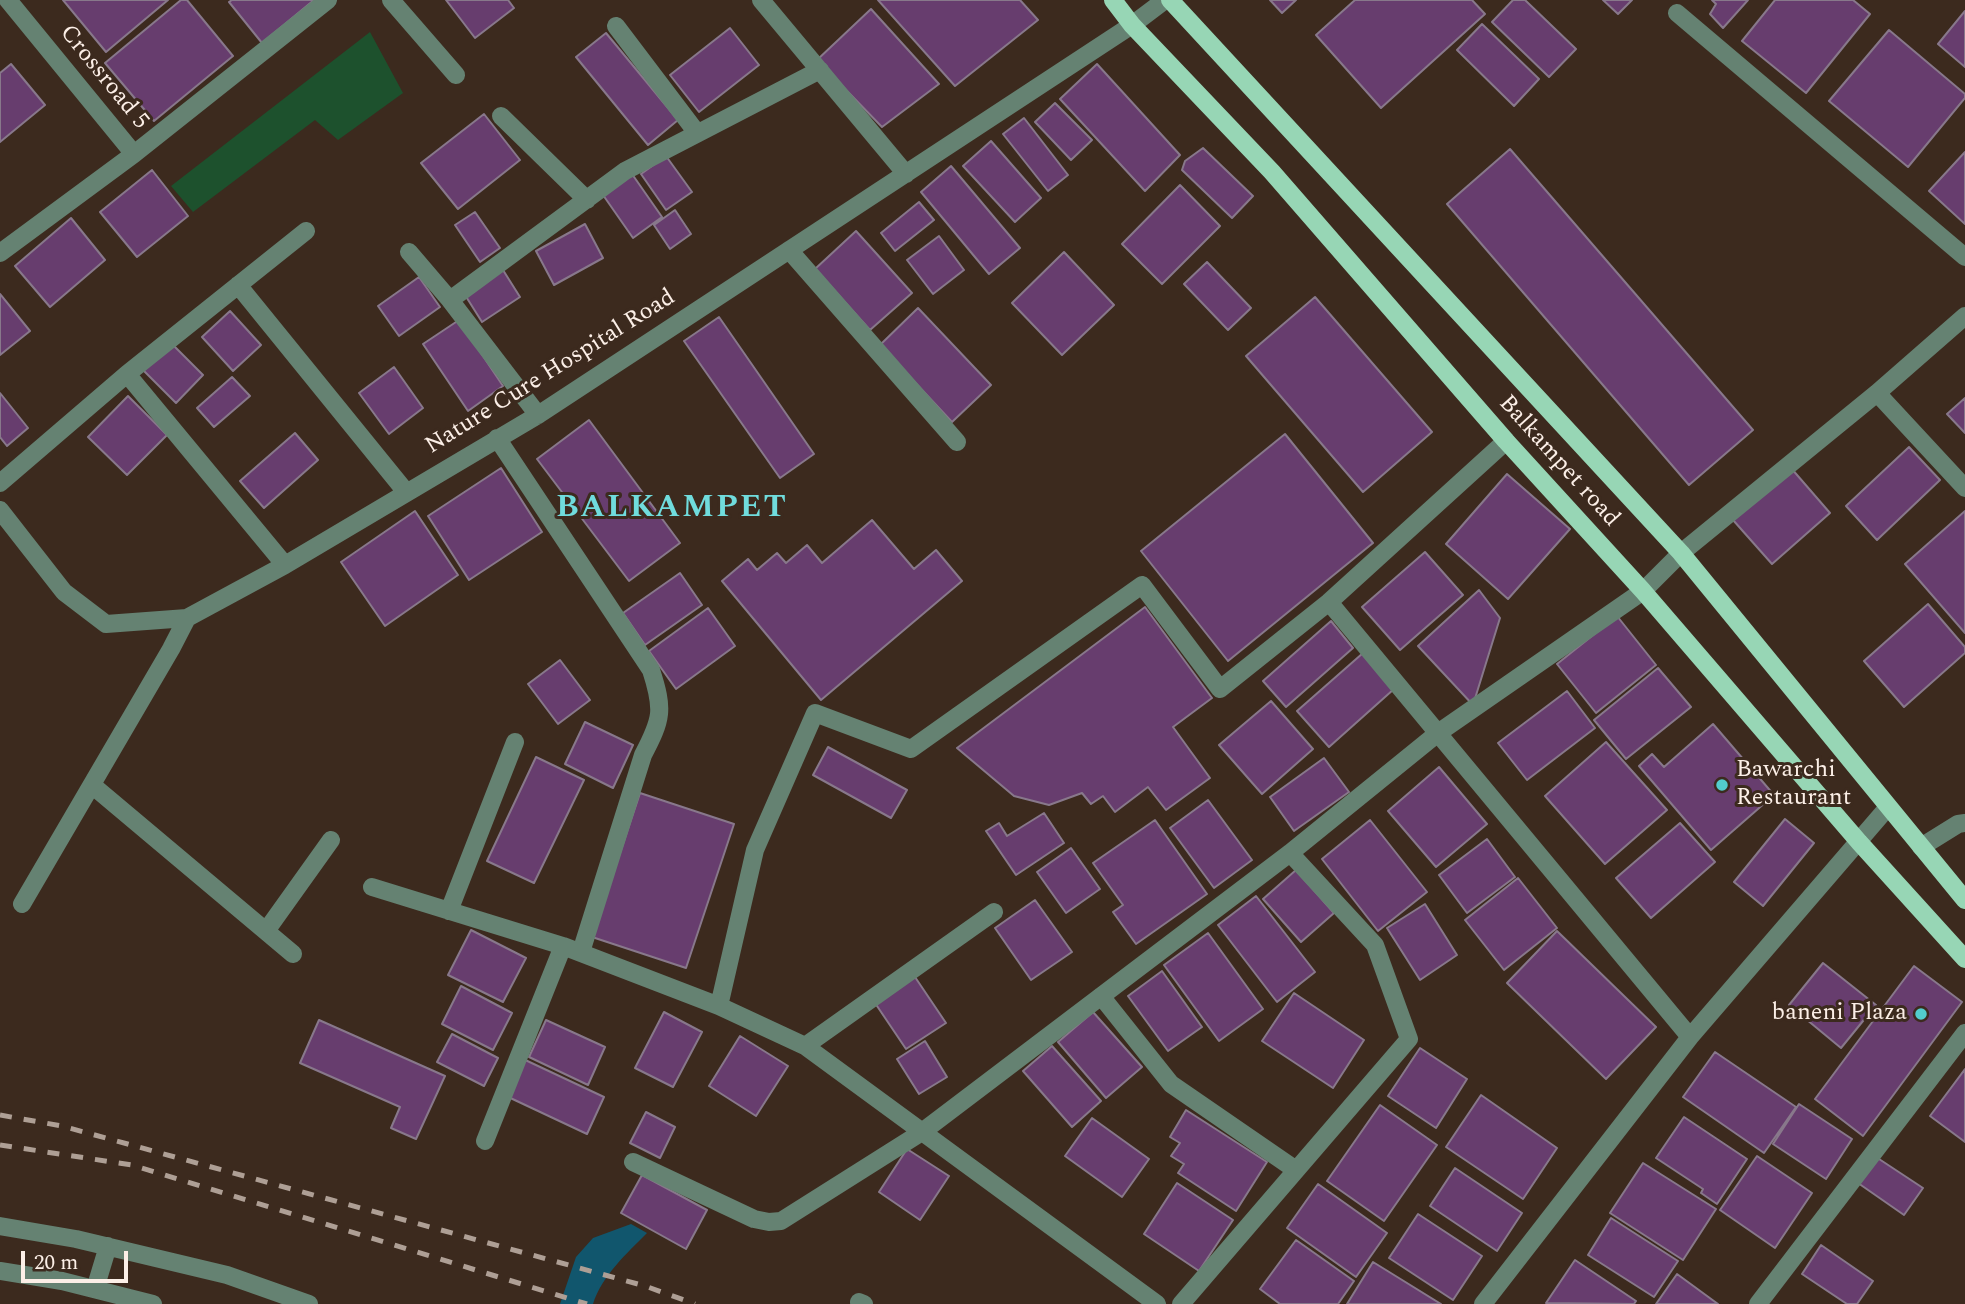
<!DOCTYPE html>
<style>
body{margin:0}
#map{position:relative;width:1965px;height:1304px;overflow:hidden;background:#3c2a1e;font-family:Spectral,serif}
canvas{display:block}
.scale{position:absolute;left:21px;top:1251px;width:107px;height:32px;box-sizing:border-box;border:4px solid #fcefe7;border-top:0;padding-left:9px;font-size:21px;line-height:24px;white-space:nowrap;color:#fcefe7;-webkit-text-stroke:5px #3c2a1e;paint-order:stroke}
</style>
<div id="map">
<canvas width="1965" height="1304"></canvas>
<div class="scale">20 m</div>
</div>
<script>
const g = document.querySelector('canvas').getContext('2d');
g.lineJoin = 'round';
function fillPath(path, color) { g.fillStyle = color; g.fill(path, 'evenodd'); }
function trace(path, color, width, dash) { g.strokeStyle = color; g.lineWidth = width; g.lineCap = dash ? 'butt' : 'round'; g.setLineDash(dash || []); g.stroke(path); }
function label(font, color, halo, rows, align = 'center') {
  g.font = font + ' Spectral,serif'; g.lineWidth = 6; g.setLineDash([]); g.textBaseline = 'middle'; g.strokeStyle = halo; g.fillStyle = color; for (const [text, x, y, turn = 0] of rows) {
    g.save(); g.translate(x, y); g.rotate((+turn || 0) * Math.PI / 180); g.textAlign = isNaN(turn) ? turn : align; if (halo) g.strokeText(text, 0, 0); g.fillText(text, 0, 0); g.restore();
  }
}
fillPath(new Path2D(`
 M370,32L403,93L338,140L315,120L193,212L171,186Z`), '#1d512d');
fillPath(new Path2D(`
 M631,1224L647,1233C626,1254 602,1276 593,1304H560L576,1257L593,1238Z`), '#11566d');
const building = new Path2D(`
 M63,0H168L106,52Z
 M181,0H187L233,56L154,121L105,63Z
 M232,0H314L262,43L229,2Z
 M446,0H508L514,8L475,38Z
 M878,0H1020L1038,20L955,86Z
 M1270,0H1296L1282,13Z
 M1355,0H1472L1485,14L1381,108L1316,35Z
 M1513,0H1525L1576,49L1549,77L1492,22Z
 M1603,0H1632L1618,14Z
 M1712,0H1748L1723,28L1710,14L1716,4Z
 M1775,0H1853L1870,14L1806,93L1742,41Z
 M871,9L939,84L882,127L817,60Z
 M1965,11V67L1938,44Z
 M1482,24L1539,79L1514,106L1457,50Z
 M730,28L759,65L699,112L670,75Z
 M1889,30L1965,94V98L1908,167L1829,101Z
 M606,33L678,120L648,145L576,57Z
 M11,64L45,105L0,142V73Z
 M1097,64L1180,155L1145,191L1060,99Z
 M1055,103L1092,140L1071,160L1035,122Z
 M484,114L520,160L458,209L421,163Z
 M1024,118L1068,175L1048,191L1003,134Z
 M991,141L1041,198L1015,222L963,166Z
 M1203,148L1253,196L1232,218L1182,170L1185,161Z
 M1510,149L1753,430L1689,485L1447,204Z
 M1965,152V224L1929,191Z
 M666,156L692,192L666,210L641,174Z
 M951,166L1020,248L989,274L921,192Z
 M152,170L188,216L137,257L100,212Z
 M632,174L662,217L633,238L603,195Z
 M1180,185L1220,226L1162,284L1122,244Z
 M919,202L934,220L895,251L881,233Z
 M675,210L691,234L670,249L654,225Z
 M475,212L500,248L480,262L455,225Z
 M71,218L105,260L50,307L15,266Z
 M585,224L603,258L554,285L536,251Z
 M856,231L912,293L870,330L815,269Z
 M939,236L964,270L933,294L907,260Z
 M1064,252L1114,305L1062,355L1012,303Z
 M1207,262L1251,308L1228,330L1184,284Z
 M503,270L520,297L482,322L465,295Z
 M419,277L440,307L399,336L378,306Z
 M0,294L30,331L0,355Z
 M1315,297L1432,432L1363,492L1246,356Z
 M918,308L991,385L952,422L880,345Z
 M230,311L261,345L233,371L202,337Z
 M719,317L814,454L780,478L684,341Z
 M459,320L503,386L468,411L423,344Z
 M170,342L203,375L176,403L143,370Z
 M394,367L423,408L389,434L359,393Z
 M232,377L250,396L214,427L197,408Z
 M0,393L28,428L7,446L0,437Z
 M128,396L167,435L127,475L88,437Z
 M1965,398V433L1947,414Z
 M589,420L680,543L629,581L537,459Z
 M295,433L318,460L264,508L240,481Z
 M1285,434L1373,543L1228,661L1141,551Z
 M1909,447L1940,480L1877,540L1846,506Z
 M501,468L542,532L469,580L428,516Z
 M1791,468L1830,513L1772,564L1733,520Z
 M1507,474L1570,529L1508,599L1446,544Z
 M415,511L458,575L385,626L341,562Z
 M1965,511V633L1905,564Z
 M872,520L914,569L936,550L962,581L821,700L722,581L748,559L757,570L777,553L786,563L807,545L822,563Z
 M1425,552L1463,595L1400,650L1362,607Z
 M680,573L702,605L645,645L623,613Z
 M1479,590L1500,618L1473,705L1418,646Z
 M1928,604L1965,647V653L1904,707L1864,661Z
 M1145,607L1212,698L1173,727L1210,778L1166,810L1148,787L1115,812L1103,796L1091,804L1082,793L1049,805L1014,796L957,748Z
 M708,608L735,646L676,689L649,651Z
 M1617,616L1656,665L1596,713L1557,664Z
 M1331,621L1353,648L1286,707L1263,681Z
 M1363,653L1394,689L1329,747L1297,711Z
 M560,660L590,700L558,724L528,684Z
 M1658,668L1691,707L1626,759L1594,720Z
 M1567,691L1595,728L1527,780L1498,743Z
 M1271,701L1313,749L1262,794L1219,745Z
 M585,722L633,745L613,788L565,764Z
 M1713,724L1774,795L1711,850L1639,766L1652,754L1664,767Z
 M1606,742L1667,810L1605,864L1545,796Z
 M828,747L907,790L891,818L813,775Z
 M536,757L584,780L534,883L487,861Z
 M1324,758L1349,792L1294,831L1270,797Z
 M1439,767L1487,824L1436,867L1388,811Z
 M640,793L734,824L686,968L592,937Z
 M1208,800L1252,860L1214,888L1170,828Z
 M1044,813L1064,843L1016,875L986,831L999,823L1007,836Z
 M1785,819L1814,843L1763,906L1734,882Z
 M1155,820L1207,894L1136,944L1113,912L1123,905L1093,863Z
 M1370,820L1427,892L1378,931L1322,859Z
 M1680,823L1715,862L1651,918L1616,878Z
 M1487,839L1515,877L1467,913L1439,875Z
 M1071,848L1100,889L1066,913L1037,872Z
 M1296,870L1334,913L1301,942L1263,899Z
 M1518,878L1557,928L1504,970L1465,920Z
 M1256,896L1315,972L1277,1002L1218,925Z
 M1035,900L1072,952L1031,980L995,928Z
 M1425,904L1457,955L1420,980L1387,928Z
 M471,930L526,958L503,1002L448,975Z
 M1557,931L1656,1027L1606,1079L1507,983Z
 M1208,933L1263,1009L1219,1041L1164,965Z
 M1823,963L1876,1005L1841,1048L1789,1005Z
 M1914,966L1962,1002L1863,1136L1815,1099Z
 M1162,971L1202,1027L1168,1051L1128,996Z
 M915,977L946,1023L906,1049L875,1003Z
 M461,986L512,1013L493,1050L442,1024Z
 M1294,993L1364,1040L1333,1088L1262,1041Z
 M664,1012L702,1032L673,1087L635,1068Z
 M1093,1012L1142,1067L1106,1098L1058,1042Z
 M319,1020L445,1076L416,1139L391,1128L400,1107L300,1063Z
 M546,1020L605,1047L588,1085L529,1057Z
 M452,1034L498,1058L484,1086L437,1062Z
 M740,1036L788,1066L756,1116L709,1086Z
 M925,1041L947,1077L919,1094L897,1059Z
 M1052,1046L1101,1101L1072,1127L1023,1071Z
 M1420,1048L1467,1079L1436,1128L1388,1096Z
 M1715,1052L1796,1107L1764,1153L1683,1097Z
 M521,1058L604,1097L587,1134L504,1095Z
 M1965,1069V1142L1930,1116Z
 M1481,1095L1557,1148L1523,1199L1446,1147Z
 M1799,1104L1852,1139L1826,1179L1773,1144Z
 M1380,1105L1437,1145L1384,1221L1327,1181Z
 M1186,1110L1267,1162L1236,1211L1178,1173L1184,1164L1171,1156L1180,1143L1170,1137Z
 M646,1112L675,1127L660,1158L630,1143Z
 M1684,1117L1747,1159L1717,1204L1701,1193L1703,1189L1656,1158Z
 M1092,1118L1149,1159L1122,1197L1065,1156Z
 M907,1149L949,1176L920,1220L879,1192Z
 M1757,1156L1812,1193L1775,1248L1720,1210Z
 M1876,1157L1923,1188L1904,1215L1858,1183Z
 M1643,1163L1716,1209L1683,1260L1610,1213Z
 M1455,1168L1522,1213L1497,1251L1430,1206Z
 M642,1175L707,1210L686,1249L621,1213Z
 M1177,1183L1233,1220L1199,1271L1144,1234Z
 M1318,1184L1387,1233L1356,1277L1287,1228Z
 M1418,1214L1482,1256L1453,1300L1389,1258Z
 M1611,1218L1678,1261L1654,1297L1588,1255Z
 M1296,1240L1354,1281L1338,1304H1280L1260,1289Z
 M1821,1245L1873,1281L1857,1304H1847L1802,1274Z
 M1575,1260L1636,1301L1634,1304L1546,1303Z
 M1373,1262L1441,1304H1347Z
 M1677,1274L1718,1304H1656Z`);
fillPath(building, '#673d6e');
trace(building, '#88788b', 2);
trace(new Path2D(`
 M8,0L134,154
 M391,0L456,75
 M761,0L906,174
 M1677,13L1965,257
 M616,26L697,133
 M501,116L587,200
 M789,250L957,442
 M409,252L450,300L538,415
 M0,253L134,154L328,0
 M238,285L406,492
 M450,300L625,171L820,70
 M127,374L306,231
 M1877,393L1965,488
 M497,438L651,670C664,710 662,719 643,755L581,952
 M0,483L127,374L285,565
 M0,510L64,592L106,624L187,618L285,565L538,415L1132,25L1165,0
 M1329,602L1690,1037
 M92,785L293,954
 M1921,847L1958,824L1965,823
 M372,887L563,946L719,1006L805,1046L1157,1304
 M22,904L171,649L187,618
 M449,911L515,742
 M266,931L331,840
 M1101,996L1171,1084L1296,1170
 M719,1006L755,850L815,713L911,749L1142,585L1220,689L1329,602L1506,441
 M805,1046L994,912
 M485,1141L563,946
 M633,1162L754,1219L769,1222L781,1221L922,1132L1290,853L1438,733L1643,591L1681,553L1877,393L1965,316
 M0,1226L76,1239L227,1275L309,1304
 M0,1271L62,1281L153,1304
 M95,1289L108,1246
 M859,1302L864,1304
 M1181,1304L1409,1039L1375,945L1290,853
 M1483,1304L1690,1037L1888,807
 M1758,1304L1965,1033`), '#658272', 18);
trace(new Path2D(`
 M1113,0L1132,25L1272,172L1506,441L1643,591L1859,842L1965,959
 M1170,0L1681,553L1965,900`), '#97d6b5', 18);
trace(new Path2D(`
 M0,1115L62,1126L645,1286L695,1304
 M0,1145L132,1165L587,1304`), '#ae9f95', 5, [12, 12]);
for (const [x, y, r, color] of [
 [1722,785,7,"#52cdcd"],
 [1921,1014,7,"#52cdcd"]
]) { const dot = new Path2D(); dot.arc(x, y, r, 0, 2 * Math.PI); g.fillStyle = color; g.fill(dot); trace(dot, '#3c2a1e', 2.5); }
label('24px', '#fcefe7', '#3c2a1e', [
 ["Crossroad 5",103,78,51],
 ["Nature Cure Hospital Road",551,373,-32],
 ["Balkampet road",1558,462,48]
]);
label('24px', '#fcefe7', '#3c2a1e', [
 ["Bawarchi",1736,771],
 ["Restaurant",1736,799],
 ["baneni Plaza",1907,1014,"right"]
], 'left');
g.letterSpacing = '2px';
label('bold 32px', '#70dcdd', '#3c2a1e', [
 ["BALKAMPET",672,510]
]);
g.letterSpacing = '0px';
</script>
